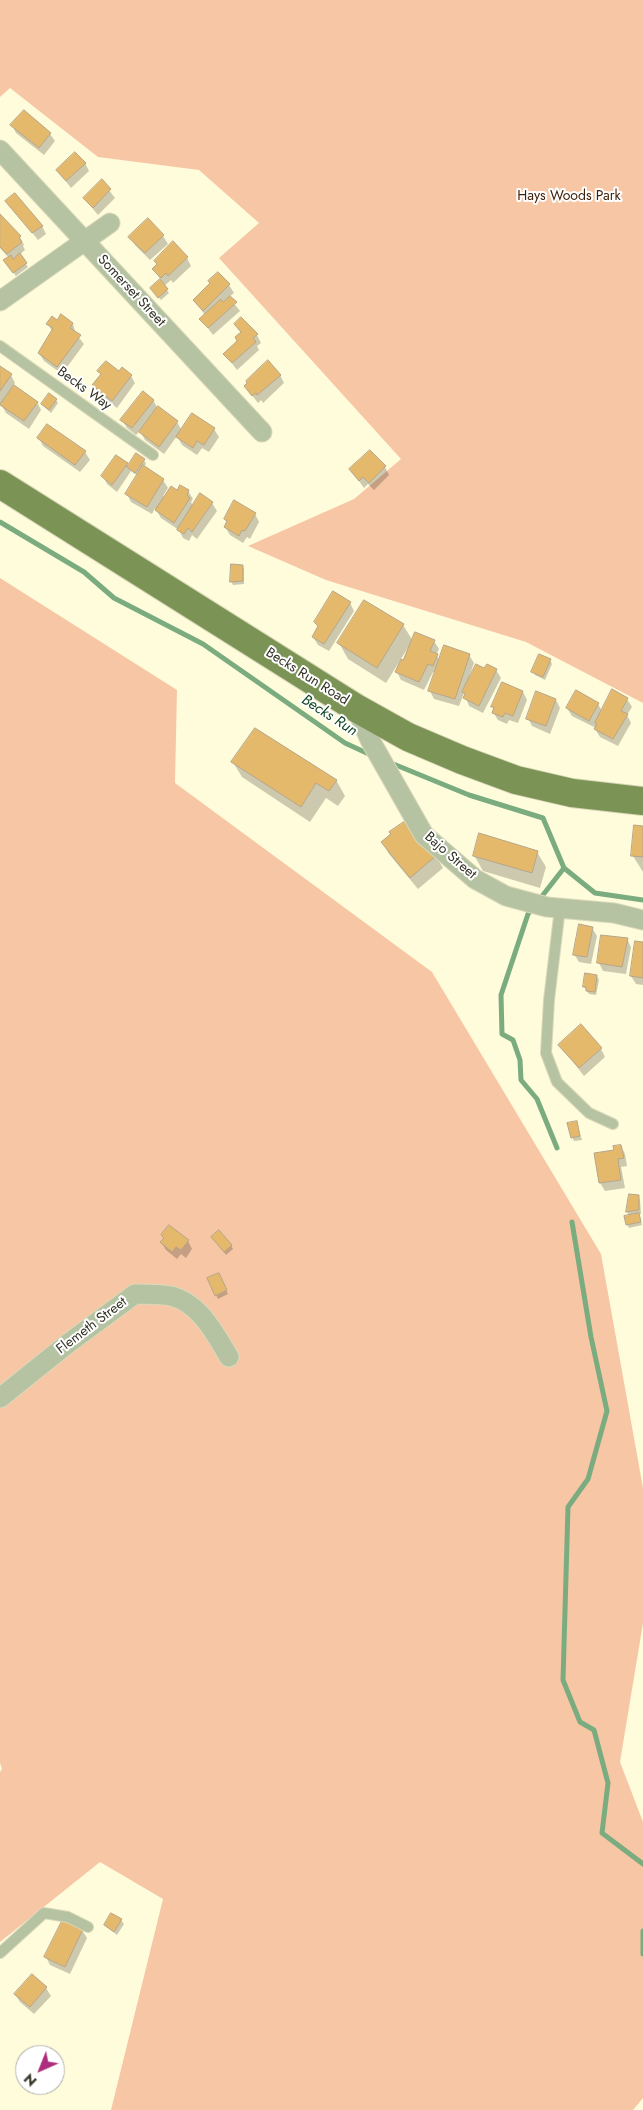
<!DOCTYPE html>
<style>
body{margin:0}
#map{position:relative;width:643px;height:2110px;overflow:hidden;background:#fffcdb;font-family:Jost,sans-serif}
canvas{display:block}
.north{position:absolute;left:15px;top:2045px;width:50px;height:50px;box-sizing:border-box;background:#fff;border:1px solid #adada8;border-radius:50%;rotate:224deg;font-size:14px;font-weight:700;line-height:20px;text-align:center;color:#333225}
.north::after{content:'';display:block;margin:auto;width:18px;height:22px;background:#ad2e7d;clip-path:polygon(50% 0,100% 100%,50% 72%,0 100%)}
</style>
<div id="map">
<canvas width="643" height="2110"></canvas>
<div class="north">N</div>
</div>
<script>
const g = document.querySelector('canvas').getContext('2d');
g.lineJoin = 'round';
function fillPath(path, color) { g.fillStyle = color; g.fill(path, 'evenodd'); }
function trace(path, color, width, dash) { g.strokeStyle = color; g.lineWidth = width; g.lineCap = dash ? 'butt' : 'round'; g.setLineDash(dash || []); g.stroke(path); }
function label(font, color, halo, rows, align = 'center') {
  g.font = font + ' Jost,sans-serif'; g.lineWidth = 4; g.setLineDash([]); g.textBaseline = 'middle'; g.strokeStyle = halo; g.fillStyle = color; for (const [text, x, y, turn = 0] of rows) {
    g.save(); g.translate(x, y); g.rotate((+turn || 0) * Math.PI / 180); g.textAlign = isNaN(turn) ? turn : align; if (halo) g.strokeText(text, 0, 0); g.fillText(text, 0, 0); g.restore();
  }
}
fillPath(new Path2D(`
 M0,0H643V703L526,642L326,580L248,546L354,499L401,459L219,258L259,223L199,170L98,157L10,88L0,97Z
 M0,578L177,690L175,783L432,972L601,1254L643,1488V1623L620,1762L643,1822V2098L633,2110H111L163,1899L100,1862L0,1942V1772L2,1769L0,1763Z`), '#f7c7a5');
fillPath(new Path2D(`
 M12,125L50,134L55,141L44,155L16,133Z
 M85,163L89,171L71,188L57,170Z
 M102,181L115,198L98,215L84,198Z
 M7,201L42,226L46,234L38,240Z
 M0,215L20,237L24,245L23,246L25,250L19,255L28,267L16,276L7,264L9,258L0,248Z
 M148,220L163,236L168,244L150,260L135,245L130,237Z
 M187,258L191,266L173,283L171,280L164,286L169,293L161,300L153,291L161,280L153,269L158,265L155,261Z
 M218,273L229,285L234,293L229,297L240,311L213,335L201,319L205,315L194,300L211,284Z
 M61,316L73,324L76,334L84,344L62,374L44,361L39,353L52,331L48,324L58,321Z
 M235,324L257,335L261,343L257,346L259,350L237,370L225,354L239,341L241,333Z
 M0,368L11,375L15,383L13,386L37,402L41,410L29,429L6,413L1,404L0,405Z
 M99,371L131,376L135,383L117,408L98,393L93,385L101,375Z
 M280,375L284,383L263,403L261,400L258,403L245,386Z
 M56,400L58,403L51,413L42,404Z
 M153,400L158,409L177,422L182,431L214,429L219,437L209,452L202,448L197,455L182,445L177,436L164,454L145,440L140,431L136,435L127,428L122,420Z
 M47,426L85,452L90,460L80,472L43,446L39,438Z
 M144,460L146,464L143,467L163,480L168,488L163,496L165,497L177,492L188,491L193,499L191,502L193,506L212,503L217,511L197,539L192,535L189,541L183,538L179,530L161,518L155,508L152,514L131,502L127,494L138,476L131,471L117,492L107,484L103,476L127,464L128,467Z
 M385,467L389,475L374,490L368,484L364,488L351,470Z
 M255,514L259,522L250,539L247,537L243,543L230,535L225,527L227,524L225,519Z
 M242,566L244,569V584L233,585L231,581Z
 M350,603L354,611L329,651L318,645L313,637Z
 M403,625L413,641H434L439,649L436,655L440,660L469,655L474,663L469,677L485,670L487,665L496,670L501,678L483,713L469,706L464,693L459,706L434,699L430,691L436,673L433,672L424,690L401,680L397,672L404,662L410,646H409L386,683L348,659L339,643Z
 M550,660L552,664L545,680L535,675L533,672Z
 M502,684L523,692L527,700L518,723L509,720L507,724L498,720L493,712V707Z
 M627,699L632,707L627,715L631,723L618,746L600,737L594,727L572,716L567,708L598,704L602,711Z
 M556,700L560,708L550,734L532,726L528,718Z
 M233,762L336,780L345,796L338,806L326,798L310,822L242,777Z
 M399,825L436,856L443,868L418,889L389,854L382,842Z
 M635,826L643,827V872L633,856Z
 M537,852L546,867L540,888L483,871L474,855Z
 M592,928L597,936L591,964L579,962L574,954Z
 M627,939L631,947L626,974L603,971L599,963Z
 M643,944V985L636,984L631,976Z
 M597,976L599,980L596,995L589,994L584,987Z
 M560,1045L601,1049L605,1057L584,1076Z
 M576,1122L582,1140L574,1141L572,1137Z
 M621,1146L625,1154L627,1166L621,1167L625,1188L605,1191L600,1183L596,1154L615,1151Z
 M630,1196H638L640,1200L641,1214H639L642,1225L629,1228L627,1224L629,1216L627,1212Z
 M162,1235L188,1241L192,1249L186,1258L181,1254L177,1259L166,1250L161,1242L164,1239Z
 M212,1237L231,1245L233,1249L226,1255Z
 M221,1278L228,1294L218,1299L216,1295Z
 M112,1914L121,1920L124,1924L117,1935L105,1925Z
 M82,1930L87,1938L70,1974L50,1965L46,1957Z
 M32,1975L46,1988L51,1996L34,2014L20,2002L15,1994Z`), '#0003');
trace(new Path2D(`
 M0,522L84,572L114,598L203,644L345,743L371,755
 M391,763L469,795L543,818L564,868L595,893L643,900
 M539,900L564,868
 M534,907L528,914L501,995L502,1034L513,1040L520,1060L521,1080L537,1099L557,1148
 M572,1222L591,1337L607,1411L588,1479L568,1507L563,1680L580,1722L594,1730L608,1783L602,1833L643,1864
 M643,1931V1954`), '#7aac80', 5);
const building = new Path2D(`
 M24,110L51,133L39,148L10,125Z
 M75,152L86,163L66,181L56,170Z
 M102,179L111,189L93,208L83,198Z
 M15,193L43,226L32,233L5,201Z
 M0,214L21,236L19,238L22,242L7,254L0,247Z
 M148,218L164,235L145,253L128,237Z
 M173,241L188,257L168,276L166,273L161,278L152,269L157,264L154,261Z
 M20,253L27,263L13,273L3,260L11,255L13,259Z
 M218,272L230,284L203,311L193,300L210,283L208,281Z
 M160,279L168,289L158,298L150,288Z
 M230,296L237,302L208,328L199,319L221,299L223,302Z
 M61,314L73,323L70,328L81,335L57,367L38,353L53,328L46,324L52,316L57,320Z
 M241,317L258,334L253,338L256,342L232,363L223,354L237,341L235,337L241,332L234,324Z
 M268,360L281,375L257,395L256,393L252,396L244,386L247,383L246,381Z
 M106,361L119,371L122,367L132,375L112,401L92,385L101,374L97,371Z
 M0,366L12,374L0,391Z
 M14,385L38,402L24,421L0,405Z
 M143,391L154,400L132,428L120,420Z
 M49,393L57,399L49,410L41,404Z
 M158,406L178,421L159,447L139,432Z
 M192,413L215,428L204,445L197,441L193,448L176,437Z
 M47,424L86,451L75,465L37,438Z
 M370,450L386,466L369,483L363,477L359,481L349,469Z
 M136,453L145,459L135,473L127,467Z
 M116,455L128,463L112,485L101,476Z
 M143,465L164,479L147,507L125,494Z
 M180,485L189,490L187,495L190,498L174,523L155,510L171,486L177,490Z
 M200,493L213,502L192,532L188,528L184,534L177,530Z
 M234,500L256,513L245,531L242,530L239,536L224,527L227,521L224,519Z
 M231,564L243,565V581L230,582Z
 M333,591L351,602L324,644L312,637L318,626L314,622Z
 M364,600L404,624L377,668L337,643Z
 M415,632L435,640L430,651L438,654L433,666L428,664L419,682L395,672L401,659L403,660Z
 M444,645L470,654L455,699L428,691Z
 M539,654L551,659L543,677L531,672Z
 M476,664L484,668L487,664L497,669L479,706L463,698L465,694L462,692Z
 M502,682L523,691L513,716L505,713L503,717L492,713L494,707H491Z
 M612,689L628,698L621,711L628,714L613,739L594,729L597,724L595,723Z
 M576,690L599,703L589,721L566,708Z
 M536,691L556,699L546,726L526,719Z
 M255,728L337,780L329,791L316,783L301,807L231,762Z
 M407,820L437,855L410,878L381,842L391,834L389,832Z
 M634,825L643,826V857L631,856Z
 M479,833L538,851L532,873L473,856Z
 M579,924L593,927L587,957L573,955Z
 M601,935L628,938L622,967L597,963Z
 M635,941L643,942V978L630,976Z
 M585,973L597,975L595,992L586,991V987H583Z
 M581,1024L602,1048L579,1068L558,1045Z
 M577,1121L580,1136L571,1138L567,1123Z
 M621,1145L624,1158L618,1159L621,1180L599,1183L594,1153L614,1150L613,1146Z
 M629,1194L639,1195V1210L626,1212Z
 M639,1213L641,1222L626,1225L624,1216Z
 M169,1225L189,1240L181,1250L176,1247L172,1252L160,1242L164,1238L161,1235Z
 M219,1230L232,1245L224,1252L211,1237Z
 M219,1273L227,1290L215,1296L207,1278Z
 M111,1913L122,1919L114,1932L104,1925Z
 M63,1919L83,1929L65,1967L44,1957Z
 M32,1974L47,1987L30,2007L14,1994Z`);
fillPath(building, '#e5b96c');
trace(building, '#b6a58a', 1);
const lane = new Path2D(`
 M0,346L153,455
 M560,908L549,1000L546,1053L557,1082L589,1113L613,1124
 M0,1953L44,1913L68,1917L88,1927`);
const street = new Path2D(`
 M0,150L262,432
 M0,301L110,223
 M356,708L370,740L424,835L475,879L506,896L547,907L614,913L643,920
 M0,1398L66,1345L135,1294C146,1294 160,1294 171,1296C200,1303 215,1334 229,1357`);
const primary = new Path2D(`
 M0,484L356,708L408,737L462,760L516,780L572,793L643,801`);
trace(lane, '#dad8ba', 12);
trace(street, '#dad8ba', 21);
trace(primary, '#dad8ba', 30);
trace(lane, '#b5c3a2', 10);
trace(street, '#b5c3a2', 19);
trace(primary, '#7b9455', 28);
label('14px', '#3f220c', '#fff', [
 ["Hays Woods Park",569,197]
]);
label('14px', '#333225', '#fff', [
 ["Somerset Street",131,291,47],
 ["Becks Way",84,389,36],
 ["Becks Run Road",307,677,32],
 ["Bajo Street",450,856,41],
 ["Flemeth Street",92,1326,-37]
]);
label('italic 15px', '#114621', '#fff', [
 ["Becks Run",329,716,33]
]);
</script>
